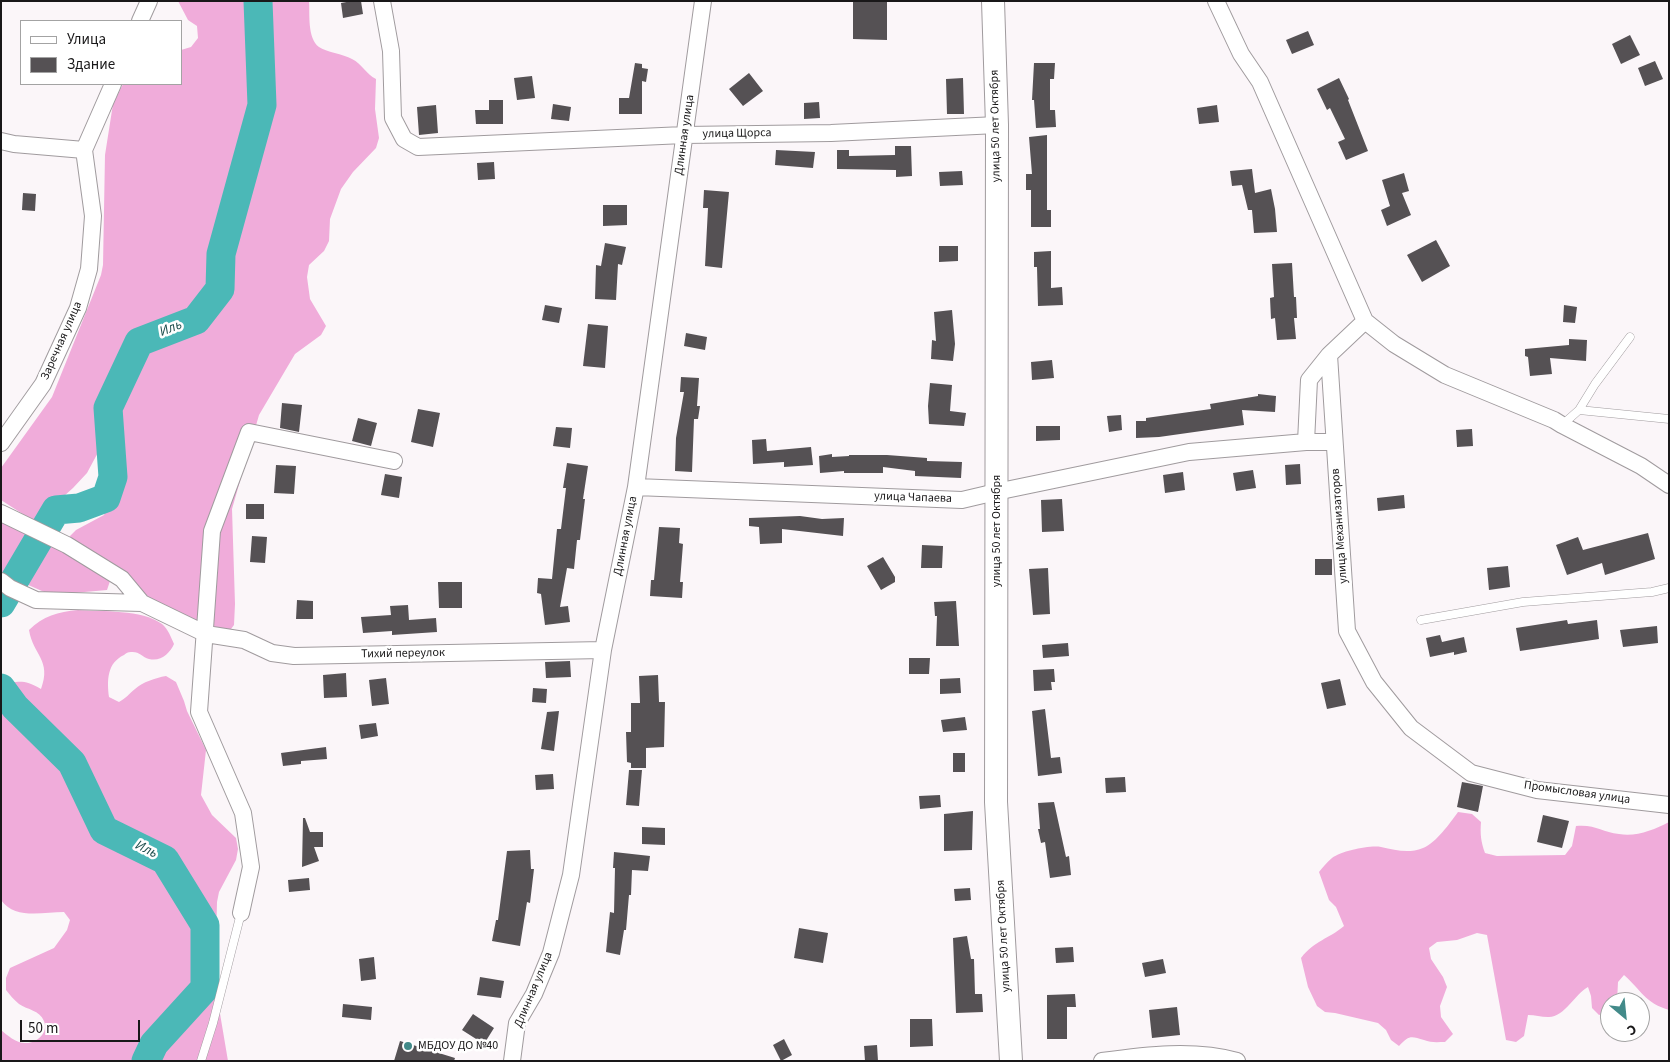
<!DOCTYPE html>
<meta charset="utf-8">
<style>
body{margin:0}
#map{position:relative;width:1670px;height:1062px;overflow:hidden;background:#fbf6f9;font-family:"Source Sans 3",sans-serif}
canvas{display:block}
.frame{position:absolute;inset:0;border:2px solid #191819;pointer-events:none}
.legend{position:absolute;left:20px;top:20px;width:162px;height:65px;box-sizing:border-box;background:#fff;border:1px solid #a3a3a3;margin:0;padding:6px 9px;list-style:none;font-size:15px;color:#191819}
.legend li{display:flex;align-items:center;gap:10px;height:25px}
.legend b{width:25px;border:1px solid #a3a3a3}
.north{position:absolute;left:1600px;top:992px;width:50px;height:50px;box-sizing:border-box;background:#fff;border:1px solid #a3a3a3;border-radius:50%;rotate:152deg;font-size:14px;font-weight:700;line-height:20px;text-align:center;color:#191819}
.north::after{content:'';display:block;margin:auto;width:18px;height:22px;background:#428a89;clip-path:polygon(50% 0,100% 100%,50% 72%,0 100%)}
.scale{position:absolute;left:20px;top:1020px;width:120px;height:22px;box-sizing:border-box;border:2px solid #191819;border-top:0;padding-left:6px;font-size:15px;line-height:18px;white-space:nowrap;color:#191819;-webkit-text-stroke:4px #fff;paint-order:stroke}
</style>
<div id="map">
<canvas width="1670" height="1062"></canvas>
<div class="frame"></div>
<ul class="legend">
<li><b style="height:6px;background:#fff"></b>Улица</li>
<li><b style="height:14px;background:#555154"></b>Здание</li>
</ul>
<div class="north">С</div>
<div class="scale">50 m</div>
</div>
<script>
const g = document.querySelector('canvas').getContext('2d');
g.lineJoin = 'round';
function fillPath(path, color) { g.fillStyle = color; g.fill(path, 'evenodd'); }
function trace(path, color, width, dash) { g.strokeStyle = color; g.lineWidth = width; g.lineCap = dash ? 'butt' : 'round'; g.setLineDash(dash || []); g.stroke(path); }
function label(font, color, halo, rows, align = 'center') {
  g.font = font + ' "Source Sans 3",sans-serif'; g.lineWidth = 5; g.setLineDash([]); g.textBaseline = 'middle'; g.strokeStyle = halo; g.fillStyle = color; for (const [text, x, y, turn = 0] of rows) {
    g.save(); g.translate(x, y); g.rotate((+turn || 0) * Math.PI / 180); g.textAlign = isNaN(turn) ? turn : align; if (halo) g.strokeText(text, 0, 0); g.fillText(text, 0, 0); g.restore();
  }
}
fillPath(new Path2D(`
 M178,1H309C310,14 307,38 319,47C326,52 343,54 352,59C362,64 366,74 376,79L375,109L379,138L376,148L353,172L341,189L330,219L329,241L324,251L309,265L307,277L310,299L326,326L321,335L295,354L259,415L232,509L235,604L234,625L228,633L150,602L69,537L76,530L104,515L123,459L102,445L87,473L73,488L35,522L1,500V468L52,397L101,275L103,265L105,155L113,104L123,84H181V50L191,47L198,38L197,26L188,20Z
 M1,520L73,556L110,581L107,590L51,595L1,573Z
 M78,610C102,612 142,609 162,624C168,629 171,637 174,644C170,653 161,662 149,659C142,657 139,651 131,652C128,652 126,653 124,655C107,663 107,680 109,697L119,702C126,698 129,694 135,689C143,682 155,678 166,676L176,682L184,701L187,711L206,750L201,795L212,815L236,838L238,849L236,860L219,892L217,902L215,984L228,1061H1V1030C7,1035 16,1043 25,1043C36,1044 49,1033 44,1021C39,1010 28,1010 19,1004C14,1000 10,995 6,990V978L10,968L54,948L67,930L70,920L64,912C43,912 15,920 1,900V683C21,682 24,679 41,689C52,660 33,655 29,630C43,616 58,612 78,610Z
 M1458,812L1472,814L1481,822C1480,834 1481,842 1485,853L1497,856L1565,855L1572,846L1576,826C1595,824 1602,832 1619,834C1636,837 1654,830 1669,822V1010C1645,1003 1641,990 1624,975L1618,982L1617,1002H1610V1012L1599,1015L1592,1008L1591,996L1588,987C1575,994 1564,1018 1548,1017C1541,1017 1535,1015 1528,1015L1524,1036L1516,1042L1506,1040L1487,935L1477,933L1457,940L1437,942L1429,948L1431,959L1443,977L1447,987L1440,1006L1441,1017L1453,1034L1445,1042C1438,1042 1431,1043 1424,1040C1411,1036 1409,1035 1399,1046L1391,1040L1386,1030L1378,1023L1335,1013L1325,1012L1317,1006L1308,987L1301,958C1315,940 1329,939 1344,926L1336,907L1329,900L1319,872C1323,867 1327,862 1332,858C1342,851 1369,845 1381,847C1396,850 1408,854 1423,848C1436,843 1450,823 1458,812Z`), '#f0acda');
trace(new Path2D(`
 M1,603L56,510L79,508L106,498L113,477L108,408L139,342L196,320L220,289L221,254L262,105L258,1
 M1,688L15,707L72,763L104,830L165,860L205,925V988L154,1044L146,1061`), '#4bb8b7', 29);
fillPath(new Path2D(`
 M352,1H361L363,14L343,18L341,3Z
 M853,1H887V40L853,39Z
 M1308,31L1314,45L1292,54L1286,40Z
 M1630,35L1640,55L1621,64L1612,44Z
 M1655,61L1663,79L1645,86L1638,68Z
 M635,63L642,64V68L648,69L646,82L642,81V114H619V98H629Z
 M1034,63H1055L1054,79H1050V110H1055L1056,127L1036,128L1034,100H1032Z
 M749,73L763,91L743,106L729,89Z
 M532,76L535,98L517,100L514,78Z
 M963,78L964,114H947L946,79Z
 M1339,78L1349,99L1348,100L1368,151L1346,160L1338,142L1345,139L1330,108L1327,110L1317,89Z
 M489,100H503V124H476L475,110H489Z
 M819,102L820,118L804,119V103Z
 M553,104L571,107L569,121L551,119Z
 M436,105L438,133L419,135L417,107Z
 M1217,105L1219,122L1199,124L1197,108Z
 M1047,135V210H1051V227H1031V190H1026V174H1032L1029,137Z
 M895,146H911L912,176L896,177V170L837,169V150H849V156L895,155Z
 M776,150L815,152L813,168L775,165Z
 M494,162L495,179L478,180L477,163Z
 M1252,169L1255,193L1271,189L1275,209L1277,232L1254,233L1252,210H1248L1242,185L1232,186L1230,171Z
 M962,171L963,185L940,186L939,172Z
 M1404,173L1409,191L1402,193L1411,215L1387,226L1381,210L1390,206L1382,180Z
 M704,190L729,192L722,268L705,266L708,208H703Z
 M23,193L36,194L35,211L22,210Z
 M603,205H627V225L603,226Z
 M1436,240L1450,266L1422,282L1407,255Z
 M605,243L626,247L622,265L618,264L616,300L595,299L596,265L601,266Z
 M939,246H958V261L939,262Z
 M1051,251V288L1062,287L1063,305L1038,306L1037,267H1034V252Z
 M1292,263L1294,297H1296L1297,318H1294L1296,339L1277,340L1275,318L1271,319L1270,298L1274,297L1272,264Z
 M545,305L562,308L559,323L542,320Z
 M1564,305L1577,307L1575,323L1563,322Z
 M952,310L955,344L953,361L931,359L932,340L936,341L934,312Z
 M588,324L608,326L605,368L583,366Z
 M686,333L707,337L705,350L684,346Z
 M1569,339L1587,340L1586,361L1550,358L1552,374L1530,376L1528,357L1525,356V349L1569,345Z
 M1052,360L1054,378L1032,380L1031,362Z
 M681,377L699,378L697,406H700L698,419H694L692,472L675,471L676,438L684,392H680Z
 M930,383L952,385L950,411L966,413L964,426L929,424L928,406Z
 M1258,394L1276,396L1275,412L1242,410L1244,425L1159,437L1136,438V421H1146V418L1211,409L1210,404L1258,396Z
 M282,403L302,405L299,432L280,428Z
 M418,409L440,413L433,447L411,442Z
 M1121,415L1122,430L1109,432L1107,416Z
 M358,418L377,423L371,446L352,441Z
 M1036,426H1060V440L1036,441Z
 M556,427L572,428L570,448L553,446Z
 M1472,429L1473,446L1457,447L1456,430Z
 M766,439L767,451L811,447L813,465L784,467V462L753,464L752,440Z
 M832,454V457L849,456V455H887L927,458V461L962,462L961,478L915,476V471L883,467V473H844V471L820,473L819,456Z
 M567,463L588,466L583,499H585L580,540H577L574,569L567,568L560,607L568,606L570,622L545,625L541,594L537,593L538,578L552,579L557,529H561L566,488H563Z
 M1300,464L1301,484L1286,485L1285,465Z
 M276,465L296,466L294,494L274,493Z
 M1253,470L1256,488L1236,491L1233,473Z
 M1183,472L1185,490L1165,493L1163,475Z
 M385,474L402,477L399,498L381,495Z
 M1404,495L1405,508L1378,511L1377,498Z
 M1062,499L1064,531L1042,532L1041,500Z
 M246,504H264V519H246Z
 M800,516L822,519L844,518L843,536L782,529V543L760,544L759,527L749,526V518Z
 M659,527L680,528L679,543L683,544L680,582H683L682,598L650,596L651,580H654Z
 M1648,533L1655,559L1605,575L1602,563L1567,575L1556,545L1578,537L1583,550Z
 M252,536L267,537L265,563L250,562Z
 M922,545L943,546L942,568H921Z
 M883,557L895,577V582L881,590L867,566Z
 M1315,559H1332V575H1315Z
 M1508,566L1510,587L1489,590L1487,568Z
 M1048,568L1050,614L1033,615L1029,569Z
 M438,582H462V608H439Z
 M297,600L313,601V619H296Z
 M956,601L959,646H936L937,616H935L934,602Z
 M408,605L409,620L436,618L437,632L392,635V631L363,633L361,617L391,615L390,606Z
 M1567,620L1568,624L1597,620L1599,639L1520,651L1516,628Z
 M1657,626L1658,643L1623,647L1620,630Z
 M1440,635L1442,642L1464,637L1467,652L1454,655V652L1430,657L1426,638Z
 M1068,643L1069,656L1043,658L1042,645Z
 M909,658H930L929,674H909Z
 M570,661L571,677L546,678L545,662Z
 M1054,669L1055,682H1051L1052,690L1034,691L1033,670Z
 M346,673L347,697L324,698L323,675Z
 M658,675L659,702H665L664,747L646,748V768H631V763L627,762L626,732H631V703H640L639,676Z
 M386,678L389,704L372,706L369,680Z
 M960,678L961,693L940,694V679Z
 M1340,679L1346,705L1327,709L1321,683Z
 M533,688L547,689L546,703L532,702Z
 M1045,709L1051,758L1060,757L1062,773L1038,776L1032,711Z
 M559,711L554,751L541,749L547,712Z
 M965,717L967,730L943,732L941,720Z
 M376,723L378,736L361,739L359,725Z
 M326,747L327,759L301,761V764L283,766L281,753Z
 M953,753H965V772H953Z
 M629,770H642L639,806L626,805Z
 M553,774L554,789L536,790L535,775Z
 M1125,777L1126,792L1106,793L1105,778Z
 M1462,782L1483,786L1478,812L1457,807Z
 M940,795L941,807L920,809L919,796Z
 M1054,802L1066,857L1069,856L1071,875L1050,878L1045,842L1041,843L1038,829H1040L1038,803Z
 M973,811L972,850L944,851V814Z
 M1543,815L1569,821L1562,848L1537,842Z
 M303,818H305L310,832H323V847H314L319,861L302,867Z
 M642,827L665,828V845L642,844Z
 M530,850L531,869H534L530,903L527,902L520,946L492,941L496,920H498L507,851Z
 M614,852L650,856L648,871L632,870L631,895H629L626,930H624L620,955L606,952L610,912L614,913L615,868H613Z
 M309,878L310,890L289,892L288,880Z
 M970,888L971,900L955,901L954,889Z
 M799,928L828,933L823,963L794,958Z
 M967,936L971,959H974L975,994H982L983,1012L956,1013L953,938Z
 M1073,947L1074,962L1056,963L1055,948Z
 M374,957L376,979L361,981L359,959Z
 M1163,959L1166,973L1145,977L1142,963Z
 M480,977L504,981L501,998L477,995Z
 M1075,994L1076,1007H1067V1039H1047V995Z
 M343,1004L372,1007L371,1020L342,1017Z
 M1177,1007L1180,1035L1152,1038L1149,1010Z
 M473,1014L494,1028L484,1044L462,1030Z
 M910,1019H932L933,1046L910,1047Z
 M784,1039L792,1055L781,1061L773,1045Z
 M400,1041L455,1058L454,1061H394Z
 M877,1045L878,1061H865L864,1046Z`), '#555154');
const lane = new Path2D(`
 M1579,410L1595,384L1630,337
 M1562,425L1579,410L1669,419
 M1421,620L1523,602L1652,592L1669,588
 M201,1061L213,1023L241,913`);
const street = new Path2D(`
 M382,1L391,51L393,118L404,139L418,147L684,135L831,133L997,125
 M1216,1L1241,54L1260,82L1365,321L1394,344L1445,375L1554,420L1562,425L1641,466L1669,485
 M140,21L149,1
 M1,141L14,144L84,150
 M1365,321L1329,355L1347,631L1374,682L1411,728L1471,773L1537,790L1669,805
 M1306,442L1309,380L1329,355
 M1,443L43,384L78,308L89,269L93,216L84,150L113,84
 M636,487L962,500L996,492L1189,452L1306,442H1334
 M1,513L67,545L122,579L142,603L206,634L244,640L272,653L294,656L603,650
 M1,581L10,588L36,600L142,603
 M241,913L251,867L243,813L199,712L212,531L249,432L394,461
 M512,1061L517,1023L534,994L551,953L571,875L603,650L636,487L703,1
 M1102,1061C1146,1055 1194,1049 1237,1061`);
const secondary = new Path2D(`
 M993,1L997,125L996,802L1011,1061`);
trace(lane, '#a09b9e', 9);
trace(street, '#a09b9e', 18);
trace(secondary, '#a09b9e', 24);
trace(lane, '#fff', 8);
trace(street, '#fff', 16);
trace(secondary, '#fff', 22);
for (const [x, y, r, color] of [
 [408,1046,5,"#428a89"]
]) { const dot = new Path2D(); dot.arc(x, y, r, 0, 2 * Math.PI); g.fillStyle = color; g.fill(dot); trace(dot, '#fff', 2); }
label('12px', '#191819', '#fff', [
 ["улица 50 лет Октября",996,126,-91],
 ["улица Щорса",737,134,-1],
 ["Длинная улица",685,135,-82],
 ["Заречная улица",62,341,-66],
 ["улица Чапаева",913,498,2],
 ["улица Механизаторов",1340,526,-94],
 ["улица 50 лет Октября",997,531,-90],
 ["Длинная улица",626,536,-79],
 ["Тихий переулок",403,654,-1],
 ["Промысловая улица",1577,793,8],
 ["улица 50 лет Октября",1004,936,-93],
 ["Длинная улица",534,990,-67]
]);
label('12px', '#191819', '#fff', [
 ["МБДОУ ДО №40",418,1046]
], 'left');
label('italic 14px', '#1d4d4c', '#fff', [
 ["Иль",171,329,-21],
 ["Иль",146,850,26]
]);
</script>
